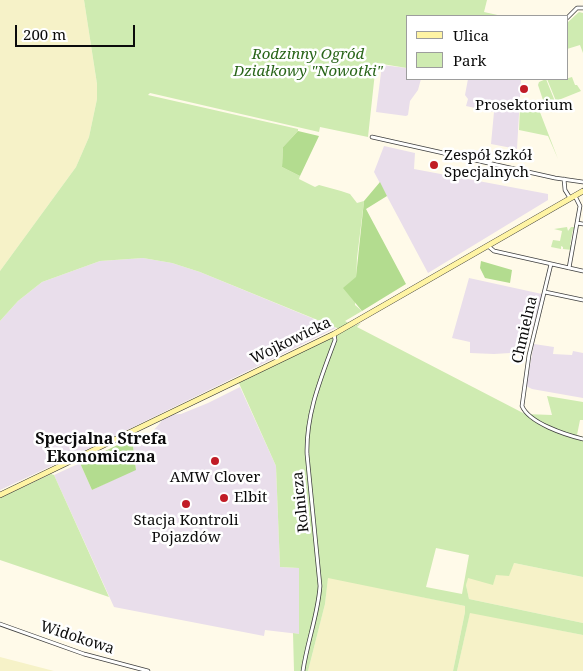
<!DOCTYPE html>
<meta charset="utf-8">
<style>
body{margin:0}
#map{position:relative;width:583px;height:671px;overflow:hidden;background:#fffae9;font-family:"Noto Serif",serif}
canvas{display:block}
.legend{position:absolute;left:406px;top:15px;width:162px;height:65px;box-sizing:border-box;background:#fff;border:1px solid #9d9d9d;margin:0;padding:6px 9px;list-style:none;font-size:15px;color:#0b0b0b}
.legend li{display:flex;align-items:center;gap:10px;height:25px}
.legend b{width:25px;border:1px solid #9d9d9d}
.scale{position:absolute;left:15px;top:25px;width:120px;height:22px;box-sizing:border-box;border:2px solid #0b0b0b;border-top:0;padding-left:6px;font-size:15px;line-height:18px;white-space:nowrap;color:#0b0b0b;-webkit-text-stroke:4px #fff;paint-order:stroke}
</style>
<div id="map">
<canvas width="583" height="671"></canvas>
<ul class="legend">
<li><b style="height:6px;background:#fff4a4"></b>Ulica</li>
<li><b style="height:14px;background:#cfebb1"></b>Park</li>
</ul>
<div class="scale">200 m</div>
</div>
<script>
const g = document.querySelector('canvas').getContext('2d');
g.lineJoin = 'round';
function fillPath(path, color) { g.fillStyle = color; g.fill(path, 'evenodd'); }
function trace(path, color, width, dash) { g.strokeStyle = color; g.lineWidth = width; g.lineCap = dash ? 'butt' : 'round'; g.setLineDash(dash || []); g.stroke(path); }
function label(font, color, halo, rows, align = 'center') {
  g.font = font + ' "Noto Serif",serif'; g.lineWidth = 5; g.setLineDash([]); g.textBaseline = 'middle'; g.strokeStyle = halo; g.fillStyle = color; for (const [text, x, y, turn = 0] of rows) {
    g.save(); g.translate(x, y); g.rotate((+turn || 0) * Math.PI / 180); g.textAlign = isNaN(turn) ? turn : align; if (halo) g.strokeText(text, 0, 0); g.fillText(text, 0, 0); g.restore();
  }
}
fillPath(new Path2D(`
 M382,65L407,68V79H421L418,90L410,101L408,115L406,116L376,112Z
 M468,79H521L517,149L491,144L494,112L466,106L468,99L465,95Z
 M384,146L415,153L414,169L548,194V200L428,273L374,172Z
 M143,258L172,263L200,272L336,328L92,447L0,490V321L18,301L42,282L100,261Z
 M469,278L542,294L526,352L494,354L470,353V342L452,338Z
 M534,344L554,347L553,354L572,355L573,351L583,353V398L532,389L526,386Z
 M240,387L276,466L280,567L299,568V634L265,630L264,636L114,607L54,475L80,463L92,490L136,469L133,446L138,445V440H145L167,415L181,414L208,403Z`), '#e9deeb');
fillPath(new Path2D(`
 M0,0H84L97,84V99L89,137L76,167L0,271Z
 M514,563L583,577V623L469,599L466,585L467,578L496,575Z
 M328,577L465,606V612L453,671H308L325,604Z
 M470,612L583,635V671H457Z
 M0,657L54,671H0Z`), '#f6f2c8');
fillPath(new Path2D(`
 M84,0H487L484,12L502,16H407V68L376,63L368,137L320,127L319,132L150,93L148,95L298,129V131L283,147L282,167L300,176L299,179L315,187L319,185L341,191L350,194L357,203L364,201L357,258L355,305L362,311L345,321L354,326L361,323L357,327L525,414L552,415L547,396L583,402V420H580L577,435L583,437V577L514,563L509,576L496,575L493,585L468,578L466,585L469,599L583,623V635L470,613L457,671H453L465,612V606L328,578L325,604L308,671H294L293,633L299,634V568L280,567L276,466L238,381L342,330L200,272L172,263L143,258L100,261L42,282L18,301L0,321V271L76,167L89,137L97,99V84ZM436,548L469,555L462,594L426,587Z
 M579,12L583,13V53L580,45L567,49V23Z
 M572,77L575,85H577L581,91L556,101L547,79L562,80Z
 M546,79L556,104L549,107L545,106L538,85L539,82Z
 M528,102H535L539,105L538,107L558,159L548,136L519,130L520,106L525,107Z
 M567,227L568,231L571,227H574L575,230L573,229L570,245L573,246L572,250L563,249V247L561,246V249L551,247L553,240L560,241L562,231L554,229Z
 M51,474L54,475L109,597L0,560V498Z`), '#cfebb1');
fillPath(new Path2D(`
 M298,131L319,136L300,176L282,167L283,147Z
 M380,182L387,196L366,209L406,284L362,311L343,288L356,277L364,201Z
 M481,261L512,270L510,283L485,278L480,268Z
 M128,440L133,446L136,470L92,490L80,463Z`), '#b3dc8f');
const street = new Path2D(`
 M567,18L577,8H583
 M372,137L555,178L583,182
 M564,179L565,190L570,198
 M577,223L583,224
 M488,246L494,251L583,271
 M551,264L529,355L522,406C529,423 566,435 583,439
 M569,268L580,206L575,196
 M545,292L583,300
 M0,624L84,654L148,671
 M303,671C307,642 318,615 320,586L307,454C306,413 321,378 335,340L334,334`);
const secondary = new Path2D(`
 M0,495L334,334L583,191`);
trace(street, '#3e3e3e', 4.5);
trace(secondary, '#2d2d2d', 6);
trace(street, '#fff', 3);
trace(secondary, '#fff4a4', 5);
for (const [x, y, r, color] of [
 [524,89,5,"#c11c26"],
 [434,165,5,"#c11c26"],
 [215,461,5,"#c11c26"],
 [224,498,5,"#c11c26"],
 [186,504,5,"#c11c26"]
]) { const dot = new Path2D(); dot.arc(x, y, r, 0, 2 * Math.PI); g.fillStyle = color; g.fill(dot); trace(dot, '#fff', 2); }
label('italic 15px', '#296519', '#fff', [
 ["Rodzinny Ogród",308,55],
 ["Działkowy \"Nowotki\"",308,72]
]);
label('15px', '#0b0b0b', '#fff', [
 ["Prosektorium",524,106],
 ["Zespół Szkół",444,156,"left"],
 ["Specjalnych",444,173,"left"],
 ["AMW Clover",215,478],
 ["Elbit",234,498,"left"],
 ["Stacja Kontroli",186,521],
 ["Pojazdów",186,538]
]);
label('15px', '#0b0b0b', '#fff', [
 ["Chmielna",525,330,-77],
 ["Wojkowicka",291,341,-26],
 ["Rolnicza",301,502,-96],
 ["Widokowa",77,638,18]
]);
label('bold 16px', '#0b0b0b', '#fff', [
 ["Specjalna Strefa",101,439],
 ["Ekonomiczna",101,457]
]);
</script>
